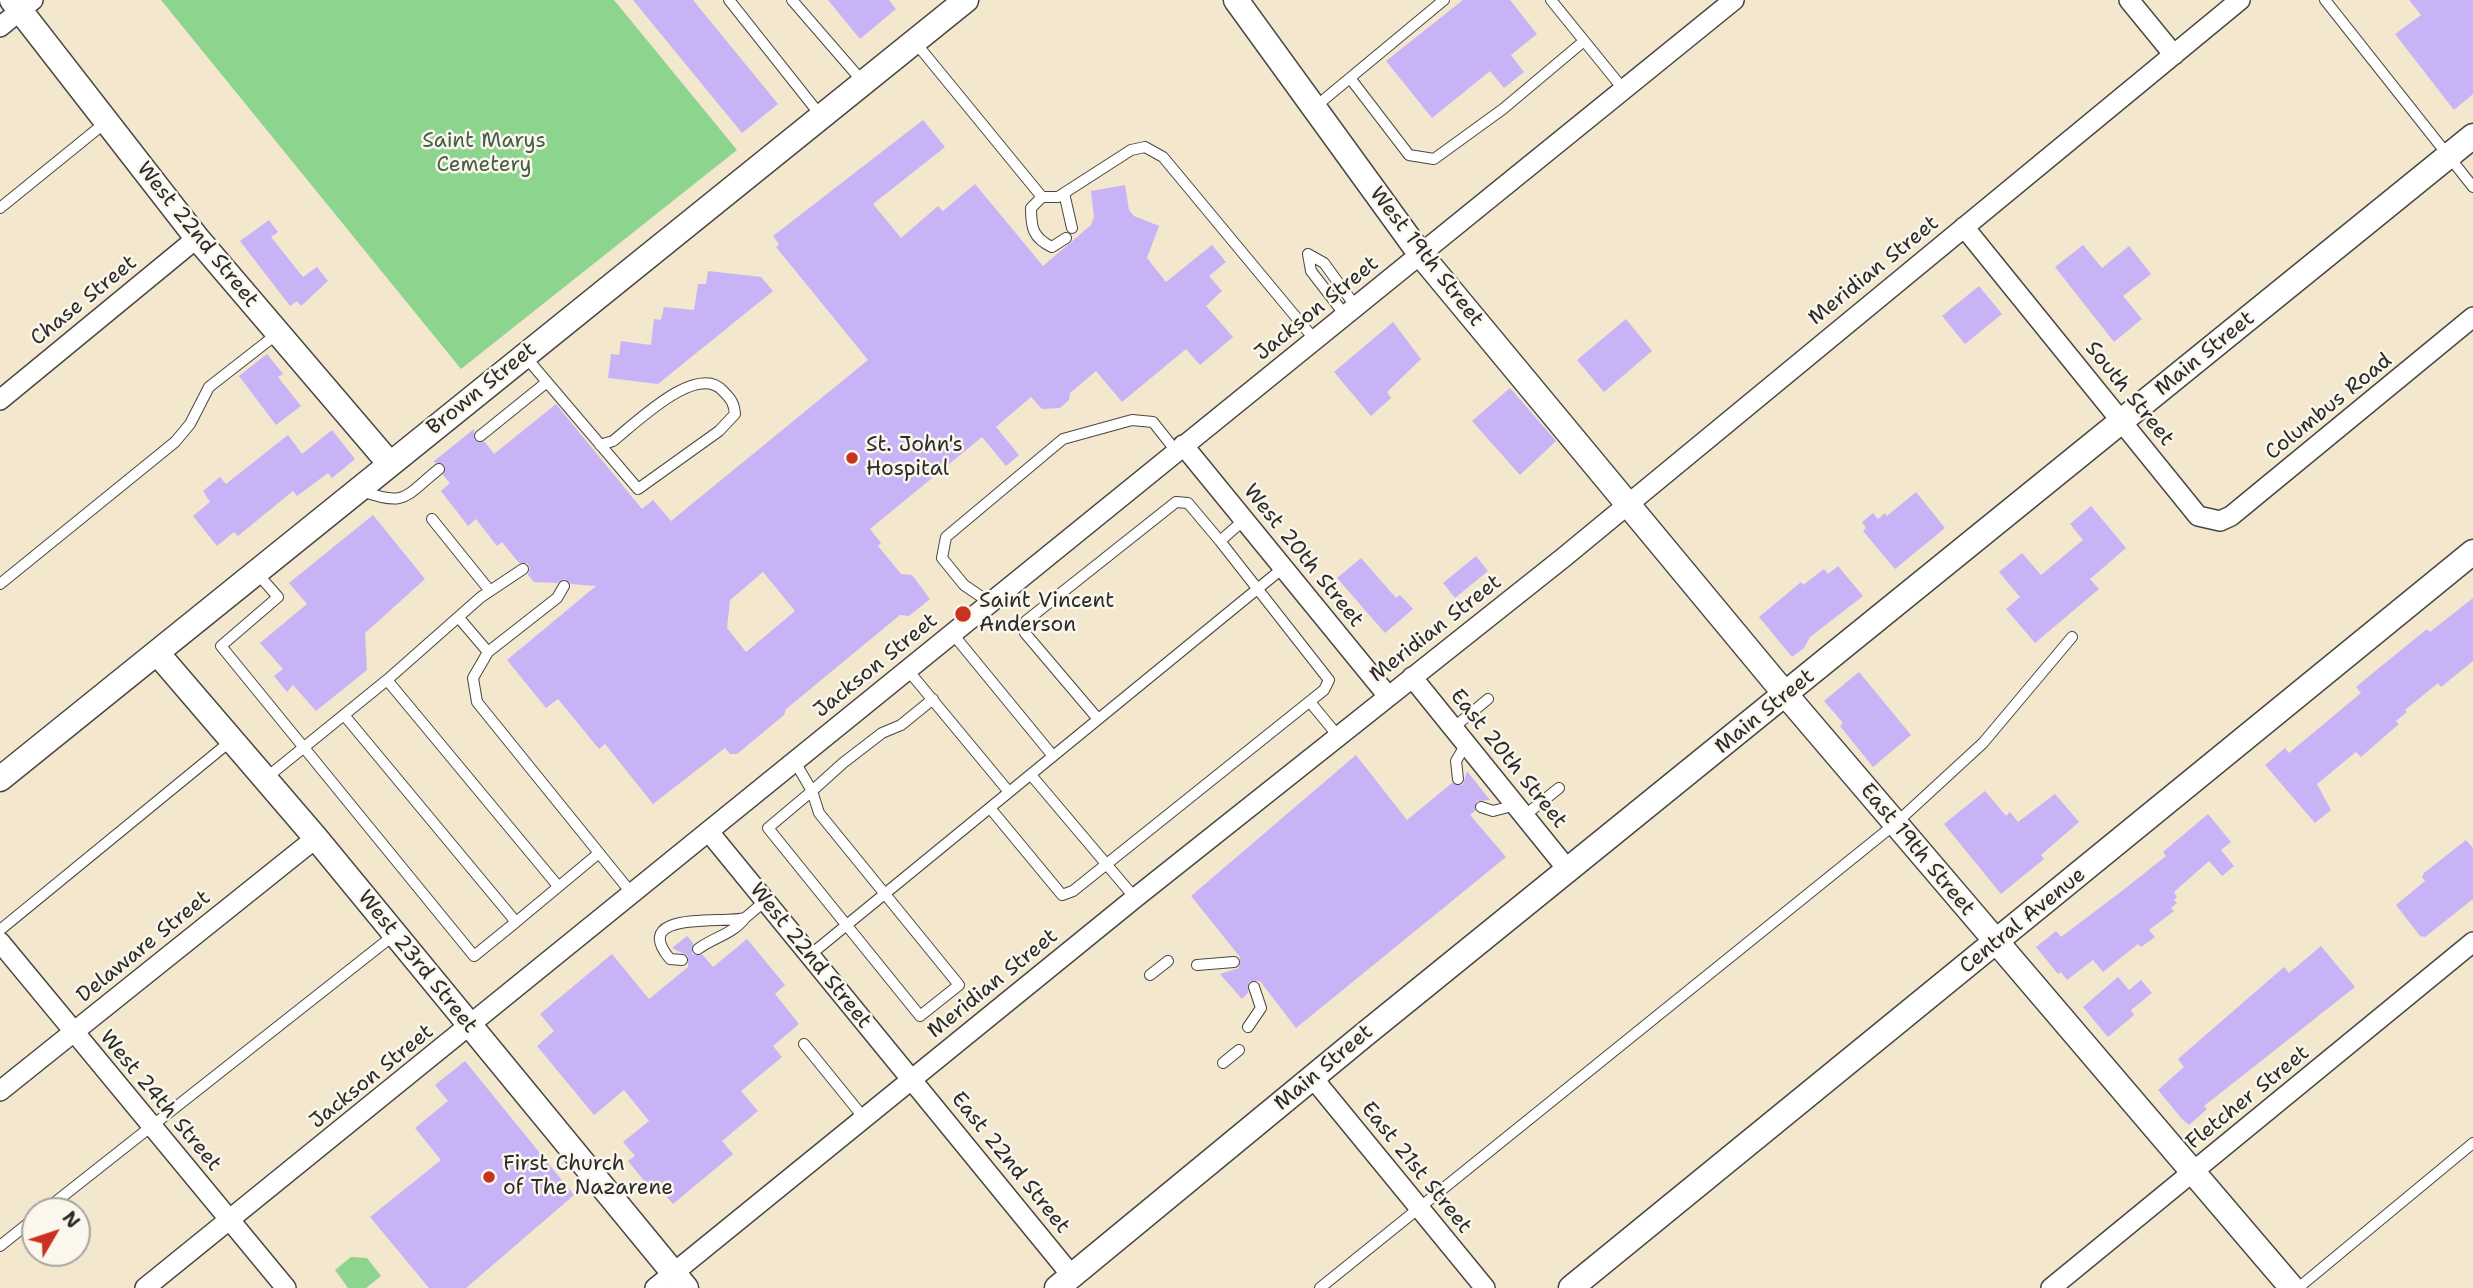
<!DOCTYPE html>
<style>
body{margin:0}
#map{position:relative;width:2473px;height:1288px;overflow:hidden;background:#f3e7cd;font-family:"Shantell Sans",sans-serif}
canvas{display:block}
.north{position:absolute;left:21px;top:1197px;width:70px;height:70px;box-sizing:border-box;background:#fbf7ec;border:2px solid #a8a59f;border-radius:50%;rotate:51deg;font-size:19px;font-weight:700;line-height:28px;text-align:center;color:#2b2b2b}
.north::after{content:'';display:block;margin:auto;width:24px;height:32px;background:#c8321e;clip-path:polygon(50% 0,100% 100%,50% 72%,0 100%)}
</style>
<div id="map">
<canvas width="2473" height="1288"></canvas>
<div class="north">N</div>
</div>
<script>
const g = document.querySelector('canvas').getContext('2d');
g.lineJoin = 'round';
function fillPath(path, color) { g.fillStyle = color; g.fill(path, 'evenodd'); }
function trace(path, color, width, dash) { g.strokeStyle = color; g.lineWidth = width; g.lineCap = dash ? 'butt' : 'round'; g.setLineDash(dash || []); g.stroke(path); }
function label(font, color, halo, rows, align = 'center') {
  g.font = font + ' "Shantell Sans",sans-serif'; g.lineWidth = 5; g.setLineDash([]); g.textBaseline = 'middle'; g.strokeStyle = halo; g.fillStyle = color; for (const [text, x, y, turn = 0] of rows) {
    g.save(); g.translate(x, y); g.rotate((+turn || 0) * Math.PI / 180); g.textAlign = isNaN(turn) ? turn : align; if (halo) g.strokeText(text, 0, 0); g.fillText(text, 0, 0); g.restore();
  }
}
fillPath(new Path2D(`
 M161,0H614L737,150L461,369Z
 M351,1257L367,1258L381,1276L366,1288H348L335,1270Z`), '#8dd48f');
fillPath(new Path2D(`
 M633,0H693L778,104L742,133Z
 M828,0H889L896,9L860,39Z
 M1463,0H1510L1537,34L1511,55L1524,72L1504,88L1490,71L1432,118L1386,61Z
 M2409,0H2473V94L2454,110L2395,34L2421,15Z
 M923,120L945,147L873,204L901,238L938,206L943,211L975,184L1043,266L1091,225L1094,217L1091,191L1125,185L1129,210L1134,216L1159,226L1147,258L1166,282L1212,245L1226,262L1209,276L1222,291L1206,306L1233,337L1200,365L1186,349L1122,402L1096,371L1070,393L1069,400L1060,408L1042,409L1031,397L996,427L1019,455L1006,466L982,437L870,529L881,543L878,546L901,574L912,575L930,599L909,616L900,615L786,709L784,715L737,754H730L725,748L653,804L605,744L599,749L558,699L546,708L507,660L596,586L571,584L565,579L557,583L534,582L528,575L530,568L527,563H519L502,542L497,546L476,519L468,526L441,491L450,483L443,475L445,465L433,462L474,429V440L485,442L494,454L556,404L642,509L653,500L671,521L868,360L776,247L779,244L773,236ZM763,572L795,611L746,652L727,628L730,600Z
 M269,220L278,232L271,237L303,277L317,267L328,281L301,306L297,301L290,306L240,241Z
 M2083,245L2102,268L2129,246L2151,274L2123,296L2142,319L2114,342L2055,267Z
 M708,271L761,277L773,291L658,384L608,378L611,354L619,355L621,341L651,345L654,319L661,320L664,307L694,310L698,284H706Z
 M1979,286L2002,314L1965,344L1942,316Z
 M1626,319L1652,351L1604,392L1577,360Z
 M1393,322L1421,359L1387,392L1391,398L1371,416L1334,372Z
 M267,354L283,374L278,377L301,406L276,425L239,376Z
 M1510,388L1556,441L1520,475L1472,421Z
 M332,430L355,459L332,478L328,473L297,496L293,491L238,536L234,532L217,546L193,516L210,502L203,491L220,477L226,484L288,435L302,454Z
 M1916,492L1945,528L1895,569L1863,531L1866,528L1862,522L1873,513L1878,519L1885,513L1887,516Z
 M2091,506L2126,548L2090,579L2099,589L2035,643L2006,609L2020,597L1999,572L2022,553L2041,575L2083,540L2070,524Z
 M373,515L425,579L365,633L367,670L316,711L293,685L287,692L274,676L283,669L260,643L307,604L289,583Z
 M1476,556L1488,571L1455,598L1443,583Z
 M1361,558L1396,598L1400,595L1413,609L1385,633L1337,578Z
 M1838,566L1863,596L1810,637L1804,648L1792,657L1759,617L1801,582L1803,585L1824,569L1828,574Z
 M2473,598V661L2441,687L2438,683L2405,710L2407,712L2396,721L2399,724L2361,757L2356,752L2317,784L2331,810L2315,823L2265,765L2285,748L2289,753L2361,693L2356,687L2379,668L2427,629L2430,632Z
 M1859,672L1911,735L1873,767L1840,726L1843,723L1824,701Z
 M1356,755L1407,820L1452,783L1463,785L1467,771L1490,800L1477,801L1475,811L1470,815L1506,857L1296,1028L1260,981L1249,982L1248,993L1242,999L1220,974L1239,968L1240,957L1191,896Z
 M1985,791L2006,816L2010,812L2018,822L2055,794L2079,822L2041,855L2044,859L2001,894L1944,824Z
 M2208,814L2231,842L2221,850L2234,866L2222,876L2209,861L2174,892L2177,897L2174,900L2177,903L2171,908L2174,911L2149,930L2155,937L2141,947L2138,944L2103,972L2093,960L2067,980L2061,972L2058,974L2036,947L2056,931L2061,937L2122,891L2166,856L2163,852Z
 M2466,840L2473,848V899L2425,937L2420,936L2396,905L2425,881L2422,877L2424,873Z
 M687,936L693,943L692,954L703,955L713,967L747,939L785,985L775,994L799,1024L773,1046L782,1057L741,1091L758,1111L722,1141L733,1154L673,1204L659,1188L654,1193L628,1161L635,1156L623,1142L649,1121L624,1090L594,1115L537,1046L554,1031L540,1014L612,954L649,999L688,967V956L672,948Z
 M2321,946L2355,987L2204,1106L2207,1109L2189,1125L2182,1119L2158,1090L2184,1067L2178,1059L2284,967L2289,973Z
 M2118,977L2129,990L2141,980L2152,993L2131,1010L2134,1015L2108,1037L2083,1007Z
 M465,1061L574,1195L466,1288H429L370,1217L441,1160L415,1128L448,1101L435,1085Z`), '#c8b3f7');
const service = new Path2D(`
 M729,0L821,116
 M792,0L863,82
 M1551,0L1624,90
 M2325,0L2473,187
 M915,42L1042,197H1058L1131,150L1145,147L1163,157L1315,340
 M1350,78L1409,155L1434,159L1503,109L1584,41
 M1315,107L1444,0
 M1064,193L1072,228
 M1042,197L1031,208C1031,228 1033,238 1052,247L1066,238
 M0,208L106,122
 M1345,315L1311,271L1308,254L1324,263L1356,307
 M524,355L638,489L719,431L735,414C734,403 731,399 723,391C697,362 636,423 613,441L600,445
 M480,436L547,382
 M362,491C406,507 404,497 439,469
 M432,519L490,591
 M257,573L278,597L221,646L474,956L516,922L344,715
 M0,584L175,442L190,424L209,387L277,334
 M989,602L964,585L942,558L946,537L1063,439L1132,420L1153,422L1176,451
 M459,618L488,652L473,678L477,702L599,853
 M952,633L1053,756
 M488,652L557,598L564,586
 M907,669L1009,792
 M387,680L558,886
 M1310,702L1338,736
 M1098,719L1025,633L1026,621L1176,502L1188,503L1220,541
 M1453,728L1488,699
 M795,762L812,791L768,828L920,1016L959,985L819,813L812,791L843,763L882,733L901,725L933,699
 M1031,775L1135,898
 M266,778L387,680L481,597L523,569
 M1458,779L1456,761L1466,744
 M1481,807L1493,811L1516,805
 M990,808L1062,895L1073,891L1324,690L1329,680L1220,541L1244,520
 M1524,816L1559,788
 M745,918L765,901
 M516,922L599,853L633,895
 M0,930L232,740
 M810,955L1283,568
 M682,960L670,959C629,910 723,924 745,918C733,934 714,937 698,949
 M1197,965L1234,962
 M1150,975L1168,961
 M1248,1027L1261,1008L1254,987
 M804,1044L864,1118
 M1223,1063L1239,1050
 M44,1211L394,935
 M0,1246L35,1218
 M1320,1288L1895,824L1983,743L2072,637
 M2298,1288L2473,1143`);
const minor = new Path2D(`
 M2129,0L2174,55
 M0,27L33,0
 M1964,227L2198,516L2220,521L2231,516L2473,317
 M0,400L197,238
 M1183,445L1388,696
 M1412,677L1568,870
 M709,832L1072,1276
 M0,942L286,1288
 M1312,1077L1485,1288
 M0,1091L316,838
 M145,1288L1734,0
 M655,1288L1135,898L1563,558L2240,0
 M2051,1288L2473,942`);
const tertiary = new Path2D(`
 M12,0L197,238L390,464
 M1236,0L1421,255L1786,695L2292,1288
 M158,654L316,838L686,1288
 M0,779L966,0
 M1057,1288L1364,1035L2473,136
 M1571,1288L2473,552`);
trace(service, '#494743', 12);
trace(minor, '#494743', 22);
trace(tertiary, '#494743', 27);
trace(service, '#fff', 10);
trace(minor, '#fff', 19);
trace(tertiary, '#fff', 24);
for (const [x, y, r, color] of [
 [852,458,7,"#c8321e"],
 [963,614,9,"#c8321e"],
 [489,1177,7,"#c8321e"]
]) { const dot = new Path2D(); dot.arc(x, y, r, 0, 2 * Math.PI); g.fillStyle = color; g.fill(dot); trace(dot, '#fbf7ec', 2.5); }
label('21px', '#485e49', '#fbf7ec', [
 ["Saint Marys",484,142],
 ["Cemetery",484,166]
]);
label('21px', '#2b2b2b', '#fbf7ec', [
 ["West 22nd Street",197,235,51],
 ["West 19th Street",1426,257,52],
 ["Meridian Street",1874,271,-39],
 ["Chase Street",84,301,-39],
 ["Jackson Street",1317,309,-39],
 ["Main Street",2205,354,-39],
 ["Brown Street",482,389,-39],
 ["South Street",2129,394,51],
 ["Columbus Road",2329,407,-39],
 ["West 20th Street",1303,556,51],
 ["Meridian Street",1436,629,-38],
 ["Jackson Street",876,666,-39],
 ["Main Street",1765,712,-39],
 ["East 20th Street",1508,759,51],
 ["East 19th Street",1917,850,50],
 ["Central Avenue",2023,921,-39],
 ["Delaware Street",144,947,-39],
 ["West 22nd Street",810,956,51],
 ["West 23rd Street",417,962,51],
 ["Meridian Street",993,984,-39],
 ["Main Street",1324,1068,-40],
 ["Jackson Street",372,1077,-39],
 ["Fletcher Street",2248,1098,-39],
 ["West 24th Street",160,1101,50],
 ["East 22nd Street",1010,1163,51],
 ["East 21st Street",1416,1168,51]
]);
label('21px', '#2b2b2b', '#fbf7ec', [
 ["St. John's",866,446],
 ["Hospital",866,470],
 ["Saint Vincent",979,602],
 ["Anderson",979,626],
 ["First Church",503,1165],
 ["of The Nazarene",503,1189]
], 'left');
</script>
